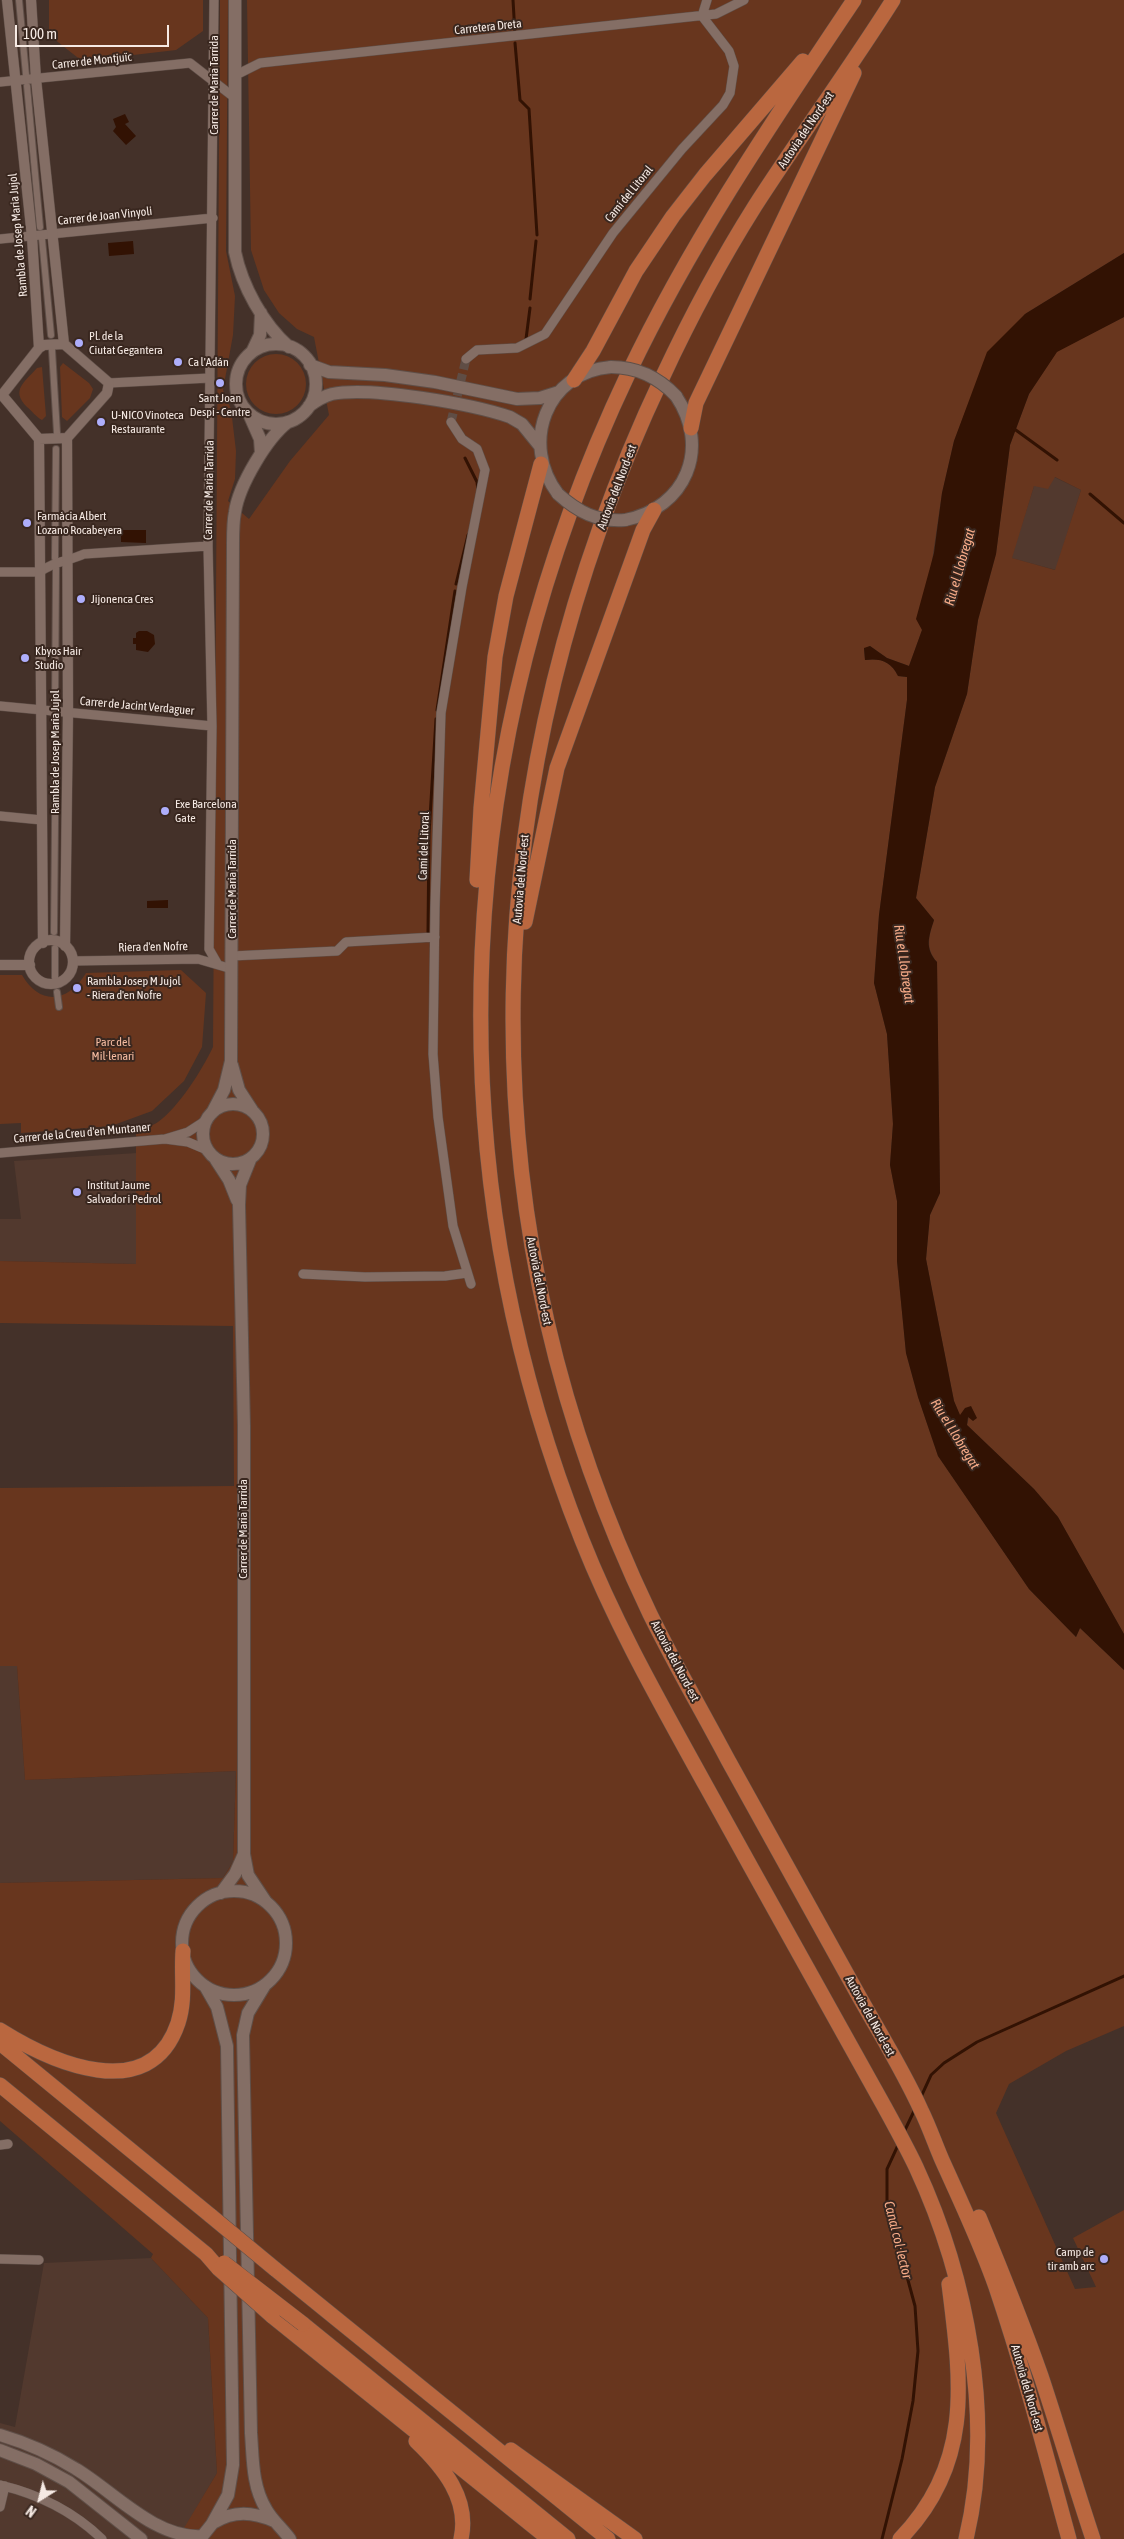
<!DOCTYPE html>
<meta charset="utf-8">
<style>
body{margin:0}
#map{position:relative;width:1124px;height:2539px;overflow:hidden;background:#443129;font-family:"Asap Condensed",sans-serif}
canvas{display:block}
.north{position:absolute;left:15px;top:2474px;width:50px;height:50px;-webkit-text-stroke:4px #39271f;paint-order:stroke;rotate:216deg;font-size:14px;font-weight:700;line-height:20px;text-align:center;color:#f6eae4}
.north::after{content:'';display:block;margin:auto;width:18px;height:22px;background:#f6eae4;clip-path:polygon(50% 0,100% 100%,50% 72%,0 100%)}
.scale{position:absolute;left:15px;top:25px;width:154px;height:22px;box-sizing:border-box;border:2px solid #f6eae4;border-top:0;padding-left:6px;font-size:15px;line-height:18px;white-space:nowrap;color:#f6eae4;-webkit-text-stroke:4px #39271f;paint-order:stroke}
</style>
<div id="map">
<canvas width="1124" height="2539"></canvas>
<div class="north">N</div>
<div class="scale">100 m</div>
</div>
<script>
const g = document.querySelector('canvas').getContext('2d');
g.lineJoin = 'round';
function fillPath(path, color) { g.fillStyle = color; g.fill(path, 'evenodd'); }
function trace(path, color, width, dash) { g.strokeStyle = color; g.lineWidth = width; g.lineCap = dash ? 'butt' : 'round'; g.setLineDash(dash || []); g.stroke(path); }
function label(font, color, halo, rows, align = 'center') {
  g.font = font + ' "Asap Condensed",sans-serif'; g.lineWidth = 4; g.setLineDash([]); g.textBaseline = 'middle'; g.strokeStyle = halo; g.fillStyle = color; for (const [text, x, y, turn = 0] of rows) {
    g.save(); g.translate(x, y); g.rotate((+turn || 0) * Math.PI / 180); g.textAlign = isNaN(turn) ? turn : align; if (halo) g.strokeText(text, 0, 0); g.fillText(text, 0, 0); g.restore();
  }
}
fillPath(new Path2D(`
 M1054,477L1081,490L1056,570L1011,558L1034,486Z
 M137,1153L136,1264L0,1261V1219H21L14,1161Z
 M0,1666H17L25,1780L236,1771L233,1862L223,1878L0,1883Z
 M151,2258L208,2318L217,2473L184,2529L170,2539H0V2423L15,2427L44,2263Z`), '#52392e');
fillPath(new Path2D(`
 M49,0H203V31L176,50L82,61L49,35Z
 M220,0H228L226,251L235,296L233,335L223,390L231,409L236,451L235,479L228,501L249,519L290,461L329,415L314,337L297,329L279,313L264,290L251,250L247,0H1124V253L1025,314L970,400L954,441L942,493L922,630L909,666L887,658L870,646L864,649L865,660C880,658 891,661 898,676L907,677V700L879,915L874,983L887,1034L893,1124L890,1165L897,1201V1261L906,1353L918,1397L938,1456L1029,1589L1076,1637L1080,1628L1124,1670V2026L1066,2051L1009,2084L996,2113L1075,2289L1096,2287L1073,2238L1124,2210V2539H170L184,2528L217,2473L208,2318L151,2258L153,2254L0,2121V1883L223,1878L233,1862L236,1771L25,1780L17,1666H0V1488L234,1486L233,1326L0,1323V1261L136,1264V1130C143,1128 152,1126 158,1122C179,1107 202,1070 213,1047Z
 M1124,317V1634L1058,1517L1034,1489L967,1425L971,1407L960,1416L954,1401L926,1259L930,1215L940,1193L937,962C925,948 929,936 934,920L916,898L935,787L967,694L978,620L996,554L1010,445L1029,394L1057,351ZM1055,477L1081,490L1055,570L1012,558L1034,486L1048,489Z
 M246 384a30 30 0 1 1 60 0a30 30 0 1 1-60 0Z
 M63,363L89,383L93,389L90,398L67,421L62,417L60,367Z
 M42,367L46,416L42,420C36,417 32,411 27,407C10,390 25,382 37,368Z
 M181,970L206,993L202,1047L184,1081L152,1111L111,1126L21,1133V1123L0,1124V975H22C40,1006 68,1003 86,973Z`), '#68361e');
fillPath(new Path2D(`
 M125,114L129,122L125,124L136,136L126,145L113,131L116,127L113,119Z
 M133,241L134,254L109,256L108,243Z
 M1124,253V317L1057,352L1029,394L1010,445L996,554L978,620L967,694L935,787L916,898L934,920C929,936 924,948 937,962L940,1193L930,1215L926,1259L954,1401L960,1415L965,1408L971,1406L977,1418L973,1421L968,1417L967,1425L1034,1489L1058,1517L1124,1634V1670L1080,1628L1076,1637L1029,1589L938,1456L918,1397L906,1353L897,1261V1201L890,1165L893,1124L887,1034L874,983L879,915L907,700V677L898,676C891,661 880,658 865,660L864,648L870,646L887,658L909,666L922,630L916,619L934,553L942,493L954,441L987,352L1025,314Z
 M121,530H146V543L121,542Z
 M139,631H147L154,635L155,644L148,652L136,650V644H133V638H136V633Z
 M168,900V908H147V901Z`), '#321203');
trace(new Path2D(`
 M513,0L515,34
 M515,43L520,100L529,109L537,235
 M530,299L536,241
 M526,339L530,308
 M1013,428L1057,460
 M465,458L477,482L478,490
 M1090,494L1124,523
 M456,584L468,535
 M437,710L455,591
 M428,932L429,834L436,719
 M920,2099L931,2075L944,2063L977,2042L1124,1976
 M904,2132L915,2109
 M882,2539L902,2459L913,2401L918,2351L915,2306L887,2203V2169L898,2145`), '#321203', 3);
trace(new Path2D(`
 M451,422L466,359`), '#5f4d45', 9, [9, 4.5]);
const pedestrian = new Path2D(`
 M19,0L26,75
 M27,86L40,227
 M42,239L51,335
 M52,350L57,433
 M55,558L56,449
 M55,706L56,568
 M54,932L56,715
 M55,978V948
 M57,992L59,1007`);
const minor = new Path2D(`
 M214,0L208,546L212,726L209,949L217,963
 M234,76L260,63L716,14L744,0
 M0,82L190,63L235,98
 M0,239L213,218
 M466,359L477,350L517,348L545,334L613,233L682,149L723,105L730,93L734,66L729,51L702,16L707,0
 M109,383L210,378
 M451,422L462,439L477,449L485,470L462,587L441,713L435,907L433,1054L438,1117L453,1226L471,1284
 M0,572H40C52,562 69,561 84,554L208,546
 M0,706L212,726
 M0,816L42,820
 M232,956L337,951L346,942L435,937
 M73,961L198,959L232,969
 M165,1139L188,1132L205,1121
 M0,1153L165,1139L188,1142L207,1150
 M303,1274L365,1277L445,1276L467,1273
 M0,2145L8,2144
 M0,2259L39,2260
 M0,2485C38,2494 74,2512 102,2539
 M0,2507L5,2486`);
const tertiary = new Path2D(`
 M7,0L32,237L39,348
 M31,0L36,79L64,344
 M39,439L43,943
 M29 962a22 22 0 1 1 44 0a22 22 0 1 1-44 0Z
 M65,946L68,712L67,438L107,393L109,383L64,344L44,345L39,348L2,395L39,439L67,438
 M0,965H30`);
const secondary = new Path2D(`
 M235,0V252C242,286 263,324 289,347
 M236 384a40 40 0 1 1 80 0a40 40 0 1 1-80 0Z
 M252,352L260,335L261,313
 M310,365L329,372L385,375L435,382L517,399L540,398L559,392
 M309,406C316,401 324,396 332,394C370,386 472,404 510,417L522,424L539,445
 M249,414L260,439L261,453
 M558,494C520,444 546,372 611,367
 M625,520C686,508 711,448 676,396
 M232,1065L239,1090L252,1110
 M203 1134a30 30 0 1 1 60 0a30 30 0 1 1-60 0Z
 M212,1113L224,1090L231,1061L233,543C233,533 233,522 235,512C239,485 267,438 288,422
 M216,1160L229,1180L237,1200
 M250,1160L240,1185L239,1205L244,1426V1854L248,1875L266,1902
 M182 1943a52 52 0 1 1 104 0a52 52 0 1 1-104 0Z
 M221,1893L235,1874L244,1854
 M265,1985L248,2013L243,2035L251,2433C253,2459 252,2486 266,2509C272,2520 282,2528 290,2539
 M0,2435C27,2443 52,2454 76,2469C113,2491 155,2539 202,2536
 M0,2450L36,2464L69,2482L141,2539
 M213,2523C234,2510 253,2512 274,2521
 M200,2539L212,2524L228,2495L233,2465L227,2046L217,2007L205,1986`);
const motorway = new Path2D(`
 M854,0C773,121 692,240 629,372C452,744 430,1157 582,1540C616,1626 662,1706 706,1786C765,1893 825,2000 884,2106C895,2126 906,2146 916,2167C967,2277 995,2419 966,2539
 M893,0C849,70 800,136 755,206C721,260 690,318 663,376C474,775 457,1212 650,1614C674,1663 702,1711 728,1760C770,1836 812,1912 855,1989C877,2029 902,2068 921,2110C929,2126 935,2144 942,2160C961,2202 981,2244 996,2287C1024,2370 1046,2455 1069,2539
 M574,380L593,351L636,271L673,216L705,175L803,61
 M691,428L696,403L854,73
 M477,880L481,808L495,657L506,596L541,464
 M525,922L557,768L643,530L654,510
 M0,2030C51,2062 150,2107 178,2023C186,1999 181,1976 183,1951
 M0,2043L211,2216
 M0,2085L206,2254L219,2269
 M979,2217C1001,2270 1022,2322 1041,2376C1059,2430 1075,2485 1093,2539
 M275,2269L608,2539
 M272,2316L549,2539
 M303,2324L568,2539
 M416,2441C443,2467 470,2499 461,2539
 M511,2450L635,2539
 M900,2539C974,2463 961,2380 949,2284`);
trace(pedestrian, '#5f4f48', 8);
trace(minor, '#5f4f48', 10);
trace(tertiary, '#5f4f48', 11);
trace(secondary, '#5f4f48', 14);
trace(motorway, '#5f4f48', 16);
trace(pedestrian, '#846e65', 6);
trace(minor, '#846e65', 9);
trace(tertiary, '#846e65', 10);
trace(secondary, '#846e65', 12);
trace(motorway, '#ba673f', 15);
const secondaryBridge = new Path2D(`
 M611,367C637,367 658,377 676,396
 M558,494C578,512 597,522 625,520`);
const motorwayBridge = new Path2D(`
 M211,2216L275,2269
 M224,2263L303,2324
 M219,2269L272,2316`);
trace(secondaryBridge, '#5f4f48', 14, []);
trace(motorwayBridge, '#5f4f48', 16, []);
trace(secondaryBridge, '#846e65', 12);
trace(motorwayBridge, '#ba673f', 15);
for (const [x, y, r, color] of [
 [79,343,5,"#aeaefb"],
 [178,362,5,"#aeaefb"],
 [220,383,5,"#aeaefb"],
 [101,422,5,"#aeaefb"],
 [27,523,5,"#aeaefb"],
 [81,599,5,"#aeaefb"],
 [25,658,5,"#aeaefb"],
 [165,811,5,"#aeaefb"],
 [77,988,5,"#aeaefb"],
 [77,1192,5,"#aeaefb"],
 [1104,2259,5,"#aeaefb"]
]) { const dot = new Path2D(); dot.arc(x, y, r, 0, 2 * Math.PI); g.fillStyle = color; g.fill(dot); trace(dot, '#39271f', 2); }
label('12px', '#f6eae4', '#39271f', [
 ["Carretera Dreta",488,27,-6],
 ["Carrer de Montjuïc",92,61,-6],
 ["Carrer de Maria Tarrida",214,85,-90],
 ["Autovia del Nord-est",806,130,-56],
 ["Camí del Litoral",629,194,-51],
 ["Carrer de Joan Vinyoli",105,216,-6],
 ["Rambla de Josep Maria Jujol",18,235,-95],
 ["Autovia del Nord-est",617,487,-69],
 ["Carrer de Maria Tarrida",209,490,-89],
 ["Carrer de Jacint Verdaguer",137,706,5],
 ["Rambla de Josep Maria Jujol",55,752,-90],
 ["Camí del Litoral",424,846,-88],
 ["Autovia del Nord-est",521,879,-85],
 ["Carrer de Maria Tarrida",232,889,-90],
 ["Riera d'en Nofre",153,947,-1],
 ["Carrer de la Creu d'en Muntaner",82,1133,-5],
 ["Autovia del Nord-est",539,1281,79],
 ["Carrer de Maria Tarrida",243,1529,-90],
 ["Autovia del Nord-est",675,1661,62],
 ["Autovia del Nord-est",870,2016,61],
 ["Autovia del Nord-est",1027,2388,74]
]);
label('12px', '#f6eae4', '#39271f', [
 ["Pl. de la",89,336],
 ["Ciutat Gegantera",89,350],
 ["Ca l'Adán",188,362],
 ["Sant Joan",220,398,"center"],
 ["Despí - Centre",220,412,"center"],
 ["U-NICO Vinoteca",111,415],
 ["Restaurante",111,429],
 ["Farmàcia Albert",37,516],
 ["Lozano Rocabeyera",37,530],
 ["Jijonenca Cres",91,599],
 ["Kbyos Hair",35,651],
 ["Studio",35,665],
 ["Exe Barcelona",175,804],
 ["Gate",175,818],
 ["Rambla Josep M Jujol",87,981],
 ["- Riera d'en Nofre",87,995],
 ["Institut Jaume",87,1185],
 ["Salvador i Pedrol",87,1199],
 ["Camp de",1094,2252,"right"],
 ["tir amb arc",1094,2266,"right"]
], 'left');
label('12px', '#f7bda2', '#39271f', [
 ["Parc del",113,1042],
 ["Mil·lenari",113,1056]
]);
label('italic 14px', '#f7ab88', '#39271f', [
 ["Riu el Llobregat",960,567,-74],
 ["Riu el Llobregat",904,964,82],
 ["Riu el Llobregat",955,1434,58],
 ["Canal col·lector",898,2240,76]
]);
</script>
